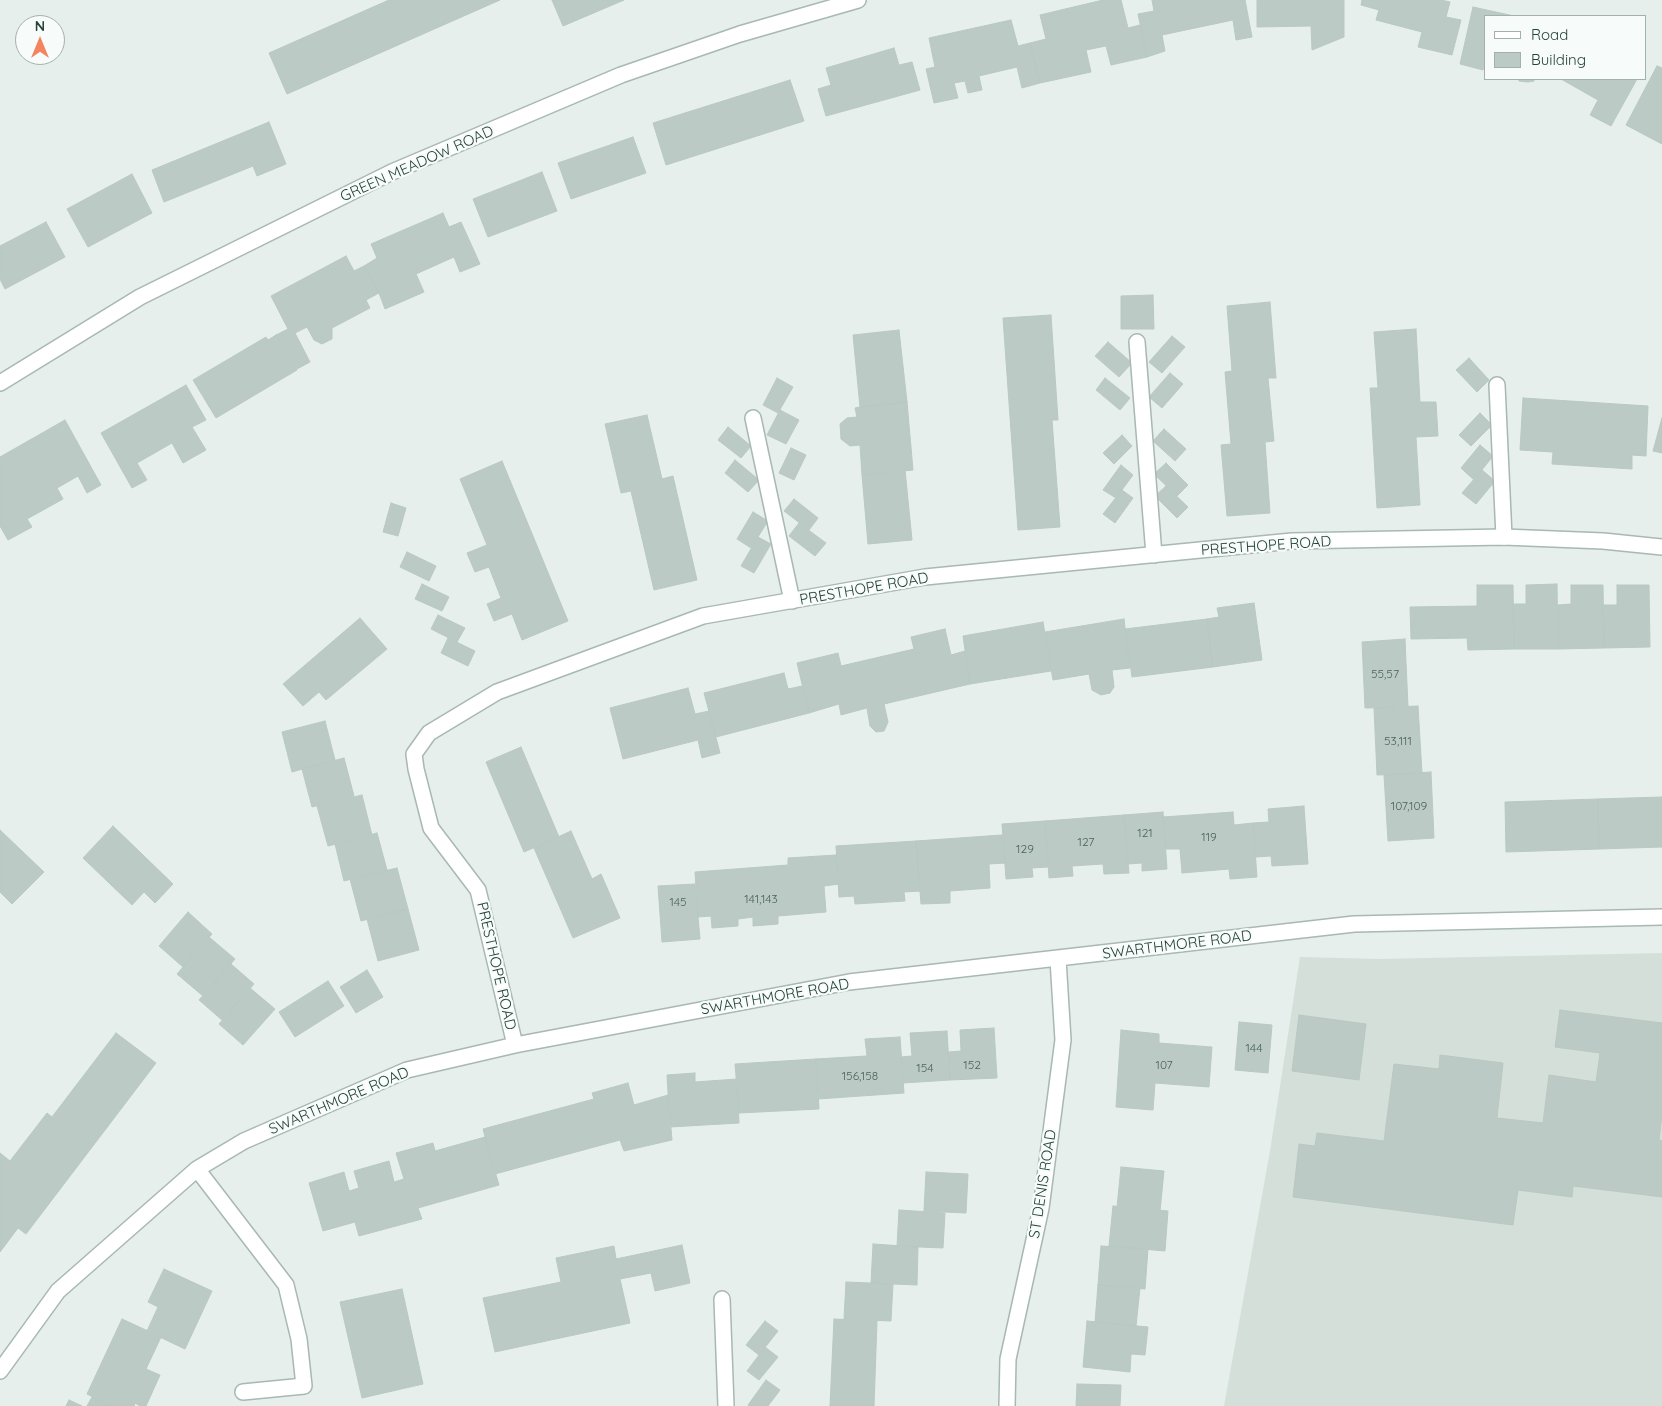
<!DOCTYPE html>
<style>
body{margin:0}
#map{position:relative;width:1662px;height:1406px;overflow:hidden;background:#e6efeb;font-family:Quicksand,sans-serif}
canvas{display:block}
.legend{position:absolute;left:1484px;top:15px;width:162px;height:65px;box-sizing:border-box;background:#f7fbf9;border:1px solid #a3b1ad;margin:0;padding:6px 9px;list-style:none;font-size:15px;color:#24423a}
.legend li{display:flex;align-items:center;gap:10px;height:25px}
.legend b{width:25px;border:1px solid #a3b1ad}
.north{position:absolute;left:15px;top:15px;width:50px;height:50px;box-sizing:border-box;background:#f7fbf9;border:1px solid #a3b1ad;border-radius:50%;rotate:0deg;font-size:14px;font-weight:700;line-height:20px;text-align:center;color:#24423a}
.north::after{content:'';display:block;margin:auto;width:18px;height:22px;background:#f4845f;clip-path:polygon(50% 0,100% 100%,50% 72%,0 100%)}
</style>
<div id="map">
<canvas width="1662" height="1406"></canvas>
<ul class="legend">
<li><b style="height:6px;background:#fff"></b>Road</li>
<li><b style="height:14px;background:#bbcac4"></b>Building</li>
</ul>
<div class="north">N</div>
</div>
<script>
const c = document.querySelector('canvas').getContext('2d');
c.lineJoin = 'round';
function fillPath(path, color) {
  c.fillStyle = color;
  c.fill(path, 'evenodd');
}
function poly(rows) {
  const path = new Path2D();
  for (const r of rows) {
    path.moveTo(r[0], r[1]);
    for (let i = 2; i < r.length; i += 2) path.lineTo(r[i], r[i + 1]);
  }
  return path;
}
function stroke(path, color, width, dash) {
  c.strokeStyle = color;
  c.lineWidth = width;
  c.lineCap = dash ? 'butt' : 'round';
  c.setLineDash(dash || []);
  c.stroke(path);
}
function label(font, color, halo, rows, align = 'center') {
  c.font = font + ' Quicksand,sans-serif';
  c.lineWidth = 4.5;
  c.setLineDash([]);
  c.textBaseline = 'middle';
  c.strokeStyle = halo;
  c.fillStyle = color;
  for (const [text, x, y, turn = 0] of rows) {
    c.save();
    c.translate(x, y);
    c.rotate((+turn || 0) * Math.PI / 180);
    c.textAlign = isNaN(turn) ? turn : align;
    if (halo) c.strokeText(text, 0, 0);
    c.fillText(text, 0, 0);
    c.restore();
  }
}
const built = poly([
 [1662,953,1662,1406,1224,1406,1270,1151,1300,957,1379,959]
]);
const building = poly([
 [389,0,500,0,287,94,269,53,389,0],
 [552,0,624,0,563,26,552,0],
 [1103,0,1121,0,1128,28,1140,25,1147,57,1111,65,1106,46,1086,50,1091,72,1040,83,1030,43,1046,39,1040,15,1103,0],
 [1152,0,1245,0,1252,37,1236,40,1233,20,1162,35,1165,51,1147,57,1138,14,1154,11,1152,0],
 [1257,0,1344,0,1344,37,1312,50,1311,26,1257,27,1257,0],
 [1362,0,1441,0,1450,2,1446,17,1461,20,1452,55,1418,47,1422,32,1376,20,1379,10,1361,5,1362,0],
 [1473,7,1514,16,1486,16,1486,58,1483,70,1460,64,1473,7],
 [1011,20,1018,46,1030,43,1040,83,1022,88,1017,67,979,76,982,90,968,93,965,81,954,83,958,98,934,103,926,69,935,67,929,38,1011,20],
 [894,48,899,65,912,62,920,90,826,116,818,89,831,85,826,68,894,48],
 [1657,66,1662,68,1662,144,1626,125,1657,66],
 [1518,79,1534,79,1534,81,1528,82,1519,81,1518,79],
 [1561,79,1637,79,1611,126,1590,115,1598,100,1561,79],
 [790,80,804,121,666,165,653,123,790,80],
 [269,122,286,164,257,176,253,166,164,202,152,170,269,122],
 [633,137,646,173,571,199,558,163,633,137],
 [542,172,557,211,488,237,473,199,542,172],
 [132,174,152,213,88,247,67,209,132,174],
 [443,213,449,227,461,222,480,264,460,272,454,257,416,274,424,292,385,309,379,293,364,266,377,258,371,244,443,213],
 [46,222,65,257,5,289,0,279,0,246,46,222],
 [346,256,354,271,364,266,379,293,366,300,370,308,332,328,332,339,322,344,314,340,307,327,295,333,310,362,297,369,276,335,288,329,271,296,346,256],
 [1153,295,1154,329,1121,329,1121,296,1153,295],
 [1270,302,1276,378,1268,378,1274,441,1265,442,1270,513,1227,516,1221,445,1231,444,1225,372,1232,371,1227,306,1270,302],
 [1051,315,1058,420,1052,420,1060,527,1018,530,1003,318,1051,315],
 [1416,329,1420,402,1436,402,1438,436,1416,437,1420,505,1377,508,1370,388,1378,388,1374,332,1416,329],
 [899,330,907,402,860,407,853,335,899,330],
 [276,335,297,370,216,418,193,380,266,337,268,340,276,335],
 [1172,336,1185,347,1162,373,1149,362,1172,336],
 [1108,342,1132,363,1119,377,1095,356,1108,342],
 [1469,358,1489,380,1477,392,1456,370,1469,358],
 [1170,373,1183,384,1162,408,1149,397,1170,373],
 [777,378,793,387,778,413,763,405,777,378],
 [1105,378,1130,398,1120,410,1096,390,1105,378],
 [186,385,206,420,192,427,206,450,183,463,172,443,137,463,147,480,132,488,101,433,186,385],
 [1523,398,1648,406,1646,456,1632,455,1632,469,1552,464,1553,452,1520,450,1523,398],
 [907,402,913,470,862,475,860,445,850,446,841,439,840,424,847,418,857,417,855,408,860,407,907,402],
 [780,410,799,420,786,444,767,435,780,410],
 [1480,413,1492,425,1471,446,1459,435,1480,413],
 [647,415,662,479,673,476,697,580,654,590,631,491,621,493,605,424,647,415],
 [1662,418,1662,453,1653,451,1662,418],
 [65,420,101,485,87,493,78,476,57,488,63,499,27,519,32,527,8,540,0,526,0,457,65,420],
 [728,427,751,446,741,458,718,440,728,427],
 [1164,429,1186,449,1175,461,1153,441,1164,429],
 [1122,435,1132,446,1114,464,1103,453,1122,435],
 [1480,445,1493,456,1474,480,1461,468,1480,445],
 [791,448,806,455,794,480,779,473,791,448],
 [735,460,759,480,748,492,725,473,735,460],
 [502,461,568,621,522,640,512,614,494,621,487,604,501,598,489,567,475,572,467,553,487,545,460,479,502,461],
 [1166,463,1188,485,1177,496,1154,474,1166,463],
 [1121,465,1133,475,1116,498,1103,490,1121,465],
 [905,470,912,540,868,544,862,475,905,470],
 [1482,470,1495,481,1476,504,1462,493,1482,470],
 [1166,486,1188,507,1177,518,1155,496,1166,486],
 [1122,490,1133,498,1115,523,1103,514,1122,490],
 [794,499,818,518,809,530,784,511,794,499],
 [391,503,406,508,398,536,383,532,391,503],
 [753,512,768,521,751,548,737,539,753,512],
 [799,523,826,543,815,556,789,536,799,523],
 [758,537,771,544,754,573,741,566,758,537],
 [407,552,436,566,429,581,400,567,407,552],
 [422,584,449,597,442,611,415,599,422,584],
 [1557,584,1558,649,1514,649,1513,604,1526,604,1526,585,1557,584],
 [1477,585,1513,585,1514,649,1468,650,1467,638,1411,639,1410,607,1477,606,1477,585],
 [1571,585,1603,585,1604,648,1558,649,1558,605,1571,604,1571,585],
 [1617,585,1649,585,1650,647,1604,648,1603,605,1617,605,1617,585],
 [1254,603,1262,660,1213,667,1207,619,1219,617,1217,608,1254,603],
 [438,615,465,628,457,642,431,629,438,615],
 [360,618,387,649,326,700,319,692,303,706,283,684,360,618],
 [1124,619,1130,668,1112,670,1114,687,1110,693,1101,695,1092,690,1089,674,1053,680,1045,632,1124,619],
 [1207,619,1213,667,1132,677,1125,629,1207,619],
 [1043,622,1051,671,970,684,963,636,1043,622],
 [945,629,951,655,965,651,970,684,884,704,888,722,884,731,876,732,870,726,867,708,841,715,839,704,809,713,797,663,838,653,841,666,914,649,911,637,945,629],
 [448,638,475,651,468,666,441,653,448,638],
 [1405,639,1408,707,1365,708,1362,642,1405,639],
 [784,673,788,689,802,686,809,713,716,737,704,693,784,673],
 [688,688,695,714,709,711,720,753,702,758,698,740,623,759,610,708,688,688],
 [1418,706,1422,773,1377,775,1374,708,1418,706],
 [325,721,335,760,292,772,282,732,325,721],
 [521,747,559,837,524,852,486,762,521,747],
 [344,758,354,796,312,807,302,769,344,758],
 [1431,772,1434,838,1388,841,1384,775,1431,772],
 [362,795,372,835,328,846,317,806,362,795],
 [1662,797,1662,847,1599,849,1598,799,1662,797],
 [1598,799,1599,849,1506,852,1505,802,1598,799],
 [1304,806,1308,864,1272,866,1271,856,1256,857,1253,823,1269,822,1268,809,1304,806],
 [1163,812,1167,869,1142,871,1142,863,1128,864,1124,815,1163,812],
 [1233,812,1234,825,1253,823,1257,877,1230,879,1229,869,1182,873,1180,849,1166,849,1163,817,1233,812],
 [1124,815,1129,873,1104,874,1103,864,1072,866,1073,876,1049,878,1045,821,1124,815],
 [1045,821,1048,867,1032,868,1033,877,1006,879,1002,824,1045,821],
 [113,826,173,884,155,903,144,892,132,905,83,858,113,826],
 [0,830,44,872,12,904,0,892,0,830],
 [571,831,592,879,601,874,620,918,573,938,534,848,571,831],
 [377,833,387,870,344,881,335,844,377,833],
 [1002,835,1005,863,989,864,990,888,950,891,950,903,921,904,916,841,1002,835],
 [916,841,920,891,904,892,905,901,855,904,854,896,839,897,836,846,916,841],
 [836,855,839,884,824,886,826,912,778,916,778,924,753,926,753,917,738,919,738,926,712,928,711,916,698,917,695,872,788,865,788,858,836,855],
 [397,868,408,909,361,921,350,879,397,868],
 [695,884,700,939,662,942,658,886,695,884],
 [408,909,419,950,378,961,367,919,408,909],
 [188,912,212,934,183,967,159,946,188,912],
 [209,937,235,959,203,996,177,974,209,937],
 [231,964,254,984,222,1020,199,1000,231,964],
 [367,970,383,997,356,1013,340,987,367,970],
 [328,981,344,1006,295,1037,279,1012,328,981],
 [250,988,275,1009,243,1045,219,1024,250,988],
 [1560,1010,1662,1023,1662,1114,1659,1140,1662,1141,1662,1197,1573,1186,1572,1197,1518,1190,1513,1225,1293,1197,1299,1144,1315,1146,1317,1133,1384,1141,1394,1064,1439,1069,1440,1055,1503,1063,1497,1118,1543,1123,1549,1075,1596,1082,1600,1053,1555,1047,1560,1010],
 [1299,1015,1366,1024,1359,1080,1292,1071,1299,1015],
 [1239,1022,1272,1025,1268,1073,1235,1070,1239,1022],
 [994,1028,997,1078,950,1080,948,1052,961,1051,960,1030,994,1028],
 [1121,1030,1159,1034,1159,1043,1212,1047,1209,1087,1155,1083,1153,1110,1116,1107,1121,1030],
 [947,1031,950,1080,903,1083,901,1057,912,1056,910,1033,947,1031],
 [116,1033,156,1063,26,1234,18,1228,0,1252,0,1153,10,1161,47,1113,52,1117,116,1033],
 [900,1037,904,1093,818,1099,816,1059,867,1056,865,1039,900,1037],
 [816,1059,819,1109,739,1113,735,1064,816,1059],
 [695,1073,695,1082,737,1079,739,1123,670,1127,667,1075,695,1073],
 [628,1083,634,1105,668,1095,672,1140,624,1151,620,1140,495,1174,483,1129,594,1099,592,1093,628,1083],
 [485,1137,499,1185,418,1208,422,1219,359,1236,355,1222,323,1231,309,1183,344,1172,349,1191,359,1188,354,1171,389,1161,394,1182,404,1179,396,1153,433,1143,435,1151,485,1137],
 [1121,1167,1164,1171,1160,1211,1117,1207,1121,1167],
 [926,1172,968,1174,966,1213,924,1211,926,1172],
 [1113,1206,1168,1211,1165,1251,1109,1246,1113,1206],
 [899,1210,945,1213,943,1248,897,1246,899,1210],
 [873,1244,918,1247,917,1285,871,1283,873,1244],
 [682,1245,690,1283,655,1291,651,1273,620,1279,630,1323,495,1352,483,1298,561,1282,556,1258,614,1246,616,1259,682,1245],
 [1101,1246,1148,1249,1145,1289,1098,1285,1101,1246],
 [164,1269,212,1291,185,1349,147,1331,158,1307,148,1302,164,1269],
 [846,1282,893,1284,891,1321,844,1319,846,1282],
 [1098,1285,1140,1288,1136,1326,1095,1322,1098,1285],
 [402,1289,423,1384,362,1398,340,1302,402,1289],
 [122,1319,161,1337,146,1369,160,1375,146,1406,140,1406,135,1403,134,1406,112,1406,87,1394,122,1319],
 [834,1319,877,1321,874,1406,830,1406,834,1319],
 [765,1321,778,1331,759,1355,746,1345,765,1321],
 [1087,1321,1148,1327,1145,1355,1131,1354,1130,1372,1083,1367,1087,1321],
 [765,1347,778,1357,759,1380,747,1371,765,1347],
 [766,1380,780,1390,768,1406,749,1406,748,1405,766,1380],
 [1077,1384,1121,1385,1120,1406,1076,1406,1077,1384],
 [92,1397,112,1406,87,1406,92,1397],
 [69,1400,82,1406,66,1406,69,1400]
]);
const service = poly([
 [1137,342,1154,555],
 [1497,385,1504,537],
 [753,418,792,601],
 [722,1299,726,1406]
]);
const minor = poly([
 [0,383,140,297,392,172,621,75,740,34,858,0],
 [515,1045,478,890,431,828,416,769,414,754,429,733,497,692,703,616,925,577,1292,541,1504,537,1603,541,1662,547],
 [197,1169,286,1285,299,1339,304,1386,243,1392],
 [0,1371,58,1291,197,1169,244,1141,407,1070,515,1045,849,982,1354,924,1662,917],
 [1007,1406,1008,1359,1041,1208,1063,1040,1058,959]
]);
const numberNames = [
 ["55,57",1385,674],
 ["53,111",1398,741],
 ["107,109",1409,806],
 ["121",1145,833],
 ["119",1209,837],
 ["127",1086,842],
 ["129",1025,849],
 ["141,143",761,899],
 ["145",678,902],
 ["144",1254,1048],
 ["152",972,1065],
 ["107",1164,1065],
 ["154",925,1068],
 ["156,158",860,1076]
];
const streetNames = [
 ["GREEN MEADOW ROAD",417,164,-24],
 ["PRESTHOPE ROAD",1266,546,-4],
 ["PRESTHOPE ROAD",864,589,-10],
 ["SWARTHMORE ROAD",1177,945,-7],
 ["PRESTHOPE ROAD",496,966,77],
 ["SWARTHMORE ROAD",775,997,-10],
 ["SWARTHMORE ROAD",339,1101,-23],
 ["ST DENIS ROAD",1043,1184,-81]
];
fillPath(built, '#d4dfda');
fillPath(building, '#bbcac4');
stroke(building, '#b8c9c2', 1);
stroke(service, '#a8b8b2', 18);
stroke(minor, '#a8b8b2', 18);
stroke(service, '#fff', 15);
stroke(minor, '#fff', 15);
label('12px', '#4a645c', null, numberNames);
label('15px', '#24423a', '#f7fbf9', streetNames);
</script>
